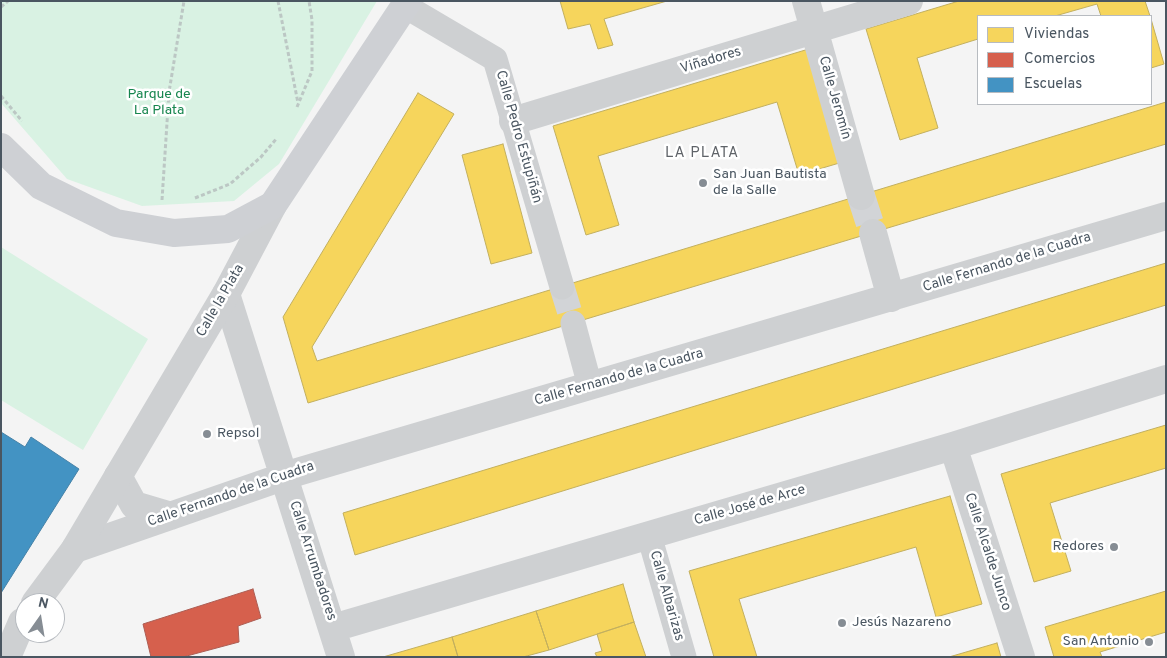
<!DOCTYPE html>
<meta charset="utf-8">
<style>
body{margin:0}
#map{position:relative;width:1167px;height:658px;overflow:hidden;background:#f4f4f4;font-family:Overpass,sans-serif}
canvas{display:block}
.frame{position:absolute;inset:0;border:2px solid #4a5661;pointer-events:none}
.legend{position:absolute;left:977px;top:15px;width:175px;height:90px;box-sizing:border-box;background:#fff;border:1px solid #b7bbc0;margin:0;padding:6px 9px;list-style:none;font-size:15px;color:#4a5661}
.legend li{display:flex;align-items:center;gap:10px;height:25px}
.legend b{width:25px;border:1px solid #b7bbc0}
.north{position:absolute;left:15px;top:593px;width:50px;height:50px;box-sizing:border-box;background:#fff;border:1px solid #b7bbc0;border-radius:50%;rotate:13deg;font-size:14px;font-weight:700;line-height:20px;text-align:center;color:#4a5661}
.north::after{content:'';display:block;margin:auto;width:18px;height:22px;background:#868d94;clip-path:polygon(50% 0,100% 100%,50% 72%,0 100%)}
</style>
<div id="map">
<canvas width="1167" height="658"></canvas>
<div class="frame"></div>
<ul class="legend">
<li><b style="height:14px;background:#f6d55c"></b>Viviendas</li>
<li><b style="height:14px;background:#d6604d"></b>Comercios</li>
<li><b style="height:14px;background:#4393c3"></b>Escuelas</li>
</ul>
<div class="north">N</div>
</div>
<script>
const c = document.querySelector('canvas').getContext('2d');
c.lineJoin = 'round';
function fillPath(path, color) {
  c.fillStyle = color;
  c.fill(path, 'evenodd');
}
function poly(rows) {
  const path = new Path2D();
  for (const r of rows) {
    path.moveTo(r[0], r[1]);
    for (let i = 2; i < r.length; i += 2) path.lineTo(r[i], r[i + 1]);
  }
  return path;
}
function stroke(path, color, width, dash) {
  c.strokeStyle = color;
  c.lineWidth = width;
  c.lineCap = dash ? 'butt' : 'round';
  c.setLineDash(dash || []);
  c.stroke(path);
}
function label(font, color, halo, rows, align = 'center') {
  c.font = font + ' Overpass,sans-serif';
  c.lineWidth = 5;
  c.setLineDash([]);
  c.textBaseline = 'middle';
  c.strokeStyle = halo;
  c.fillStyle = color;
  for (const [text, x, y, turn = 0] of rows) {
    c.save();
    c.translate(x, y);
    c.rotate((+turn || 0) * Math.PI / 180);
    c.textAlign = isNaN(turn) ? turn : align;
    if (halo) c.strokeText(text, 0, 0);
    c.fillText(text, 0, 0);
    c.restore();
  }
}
const green = poly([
 [1,1,377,1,279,164,234,201,142,206,67,179,1,103],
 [1,247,148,339,83,450,1,400]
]);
const homes = poly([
 [560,1,667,1,604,19,613,45,598,49,590,24,568,29,560,1],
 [959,1,1145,1,1150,16,1101,16,1097,4,1055,16,978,16,978,39,917,58,938,128,900,140,866,29,959,1],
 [1151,19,1164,64,1151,68,1151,19],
 [812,48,846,161,799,175,777,102,598,156,619,225,586,235,553,126,812,48],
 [418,93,454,114,312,347,317,361,1166,102,1166,144,308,403,283,317,418,93],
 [503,144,532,253,491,264,462,155,503,144],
 [1166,263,1166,305,355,555,343,513,1166,263],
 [1166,425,1166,468,1050,503,1071,571,1034,582,1001,474,1166,425],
 [950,496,982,604,936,617,916,547,739,599,757,657,714,657,689,571,950,496],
 [623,584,634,622,549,650,536,611,623,584],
 [1166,591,1166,632,1100,652,1102,657,1054,657,1045,627,1166,591],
 [536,611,549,650,523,657,458,657,452,637,536,611],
 [634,622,646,657,597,657,595,653,602,651,597,634,634,622],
 [452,637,458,657,383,657,452,637],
 [997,643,1001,657,949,657,997,643]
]);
const shops = poly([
 [253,589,261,618,238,626,239,642,183,657,151,657,143,624,253,589]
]);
const schools = poly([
 [1,432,25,447,31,437,79,469,1,593,1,432]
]);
const pedestrianTunnel = poly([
 [562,287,573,323]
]);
const minorTunnel = poly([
 [861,196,873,233]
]);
const path = poly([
 [278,1,298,103],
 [1,7,8,1],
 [1,96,22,121],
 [297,107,312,71,312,20,309,1],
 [195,198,230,184,261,157,277,138],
 [162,200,169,92,184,1]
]);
const pedestrian = poly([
 [405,6,495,59,562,287],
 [573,323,590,386],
 [649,535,684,657]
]);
const minor = poly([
 [806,1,861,196],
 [513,121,909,1],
 [873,233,891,298],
 [226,294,341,657],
 [953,446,1021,657],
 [118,476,134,505,171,516],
 [75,549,294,473,1166,216],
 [333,628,953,446,1166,379]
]);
const tertiary = poly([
 [35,603,75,549,226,294,273,205],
 [7,657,22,622]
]);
const secondary = poly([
 [1,147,41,186,116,223,174,233,228,229,273,205,408,1]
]);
const markers = [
 [703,183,5,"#868d94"],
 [207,434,5,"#868d94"],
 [1114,547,5,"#868d94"],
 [842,623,5,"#868d94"],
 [1149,642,5,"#868d94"]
];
const streetNames = [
 ["Viñadores",711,61,-17],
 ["Calle Jeromín",834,98,74],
 ["Calle Pedro Estupiñán",518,137,74],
 ["Calle Fernando de la Cuadra",1007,263,-17],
 ["Calle la Plata",221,301,-60],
 ["Calle Fernando de la Cuadra",619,378,-16],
 ["Calle Fernando de la Cuadra",231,495,-19],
 ["Calle José de Arce",750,506,-16],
 ["Calle Alcalde Junco",987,552,72],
 ["Calle Arrumbadores",312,561,72],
 ["Calle Albarizas",666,596,74]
];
const parkNames = [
 ["Parque de",159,95],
 ["La Plata",159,111]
];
const poiNames = [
 ["San Juan Bautista",713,175],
 ["de la Salle",713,191],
 ["Repsol",217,434],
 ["Redores",1104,547,"right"],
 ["Jesús Nazareno",852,623],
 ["San Antonio",1139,642,"right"]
];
const neighbourhoodNames = [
 ["LA PLATA",702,154]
];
fillPath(green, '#d9f2e3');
fillPath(homes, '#f6d55c');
stroke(homes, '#c2af5e', 1);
fillPath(shops, '#d6604d');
stroke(shops, '#ac5d53', 1);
fillPath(schools, '#4393c3');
stroke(schools, '#4581a6', 1);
stroke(pedestrianTunnel, '#d2d4d7', 25, [25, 12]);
stroke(minorTunnel, '#d2d4d7', 28, [28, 14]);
stroke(path, '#bcc7c4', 3, [4, 2.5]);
stroke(pedestrian, '#ced0d2', 25);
stroke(minor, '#ced0d2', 28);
stroke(tertiary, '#ced0d2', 28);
stroke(secondary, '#ced0d4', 28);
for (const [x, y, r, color] of markers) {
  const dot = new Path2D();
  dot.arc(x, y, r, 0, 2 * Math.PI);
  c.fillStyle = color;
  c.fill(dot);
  stroke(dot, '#fff', 2);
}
label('14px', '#4a5661', '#fff', streetNames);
label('14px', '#17864f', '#fff', parkNames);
label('14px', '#4a5661', '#fff', poiNames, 'left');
c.letterSpacing = '1px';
label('15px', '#5f6368', '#fff', neighbourhoodNames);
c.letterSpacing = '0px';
</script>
